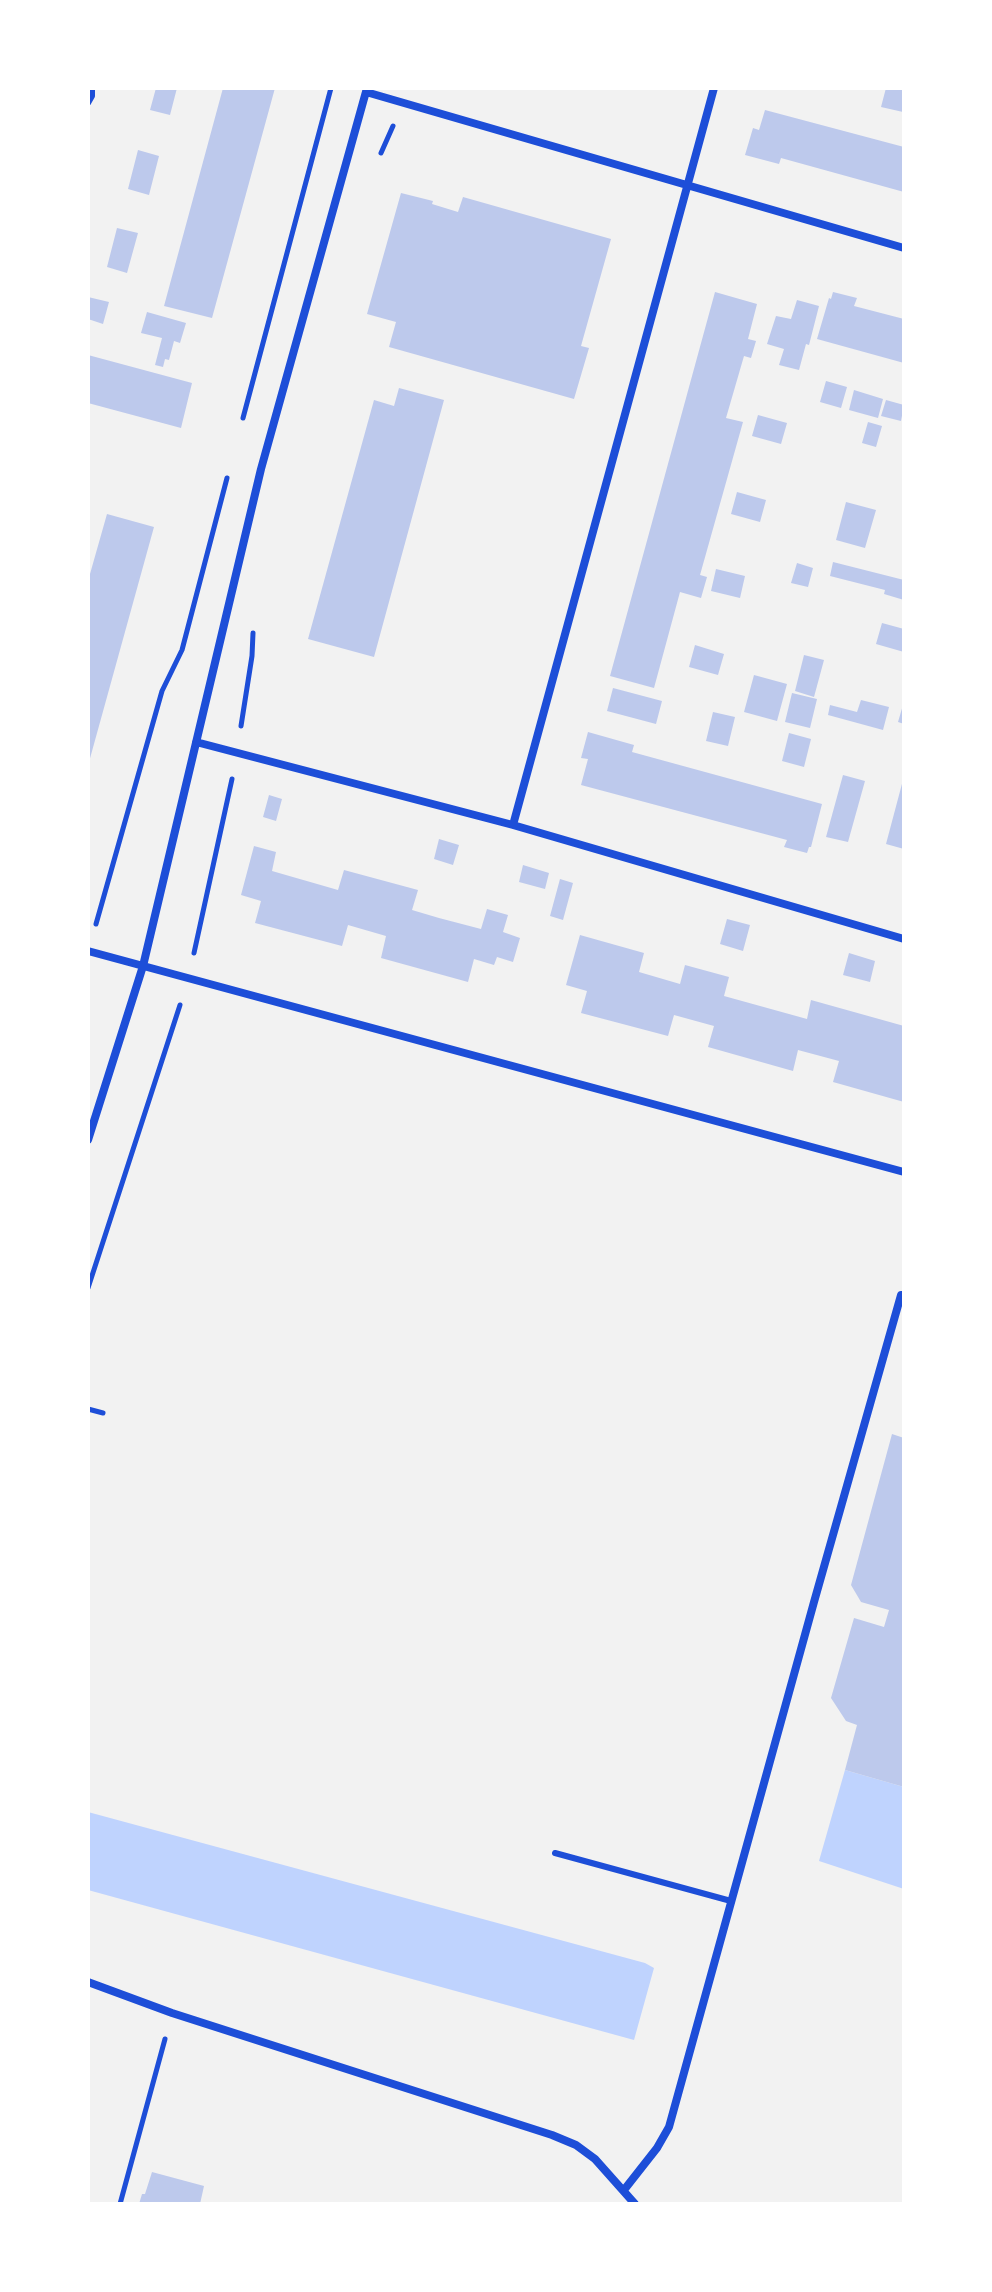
<!DOCTYPE html>
<style>
body{margin:0}
#map{position:relative;width:992px;height:2292px;overflow:hidden;background:#f2f2f2;font-family:Manrope,sans-serif}
canvas{display:block}
.frame{position:absolute;inset:0;border:90px solid #fff;pointer-events:none}
</style>
<div id="map">
<canvas width="992" height="2292"></canvas>
<div class="frame"></div>
</div>
<script>
const c = document.querySelector('canvas').getContext('2d');
c.lineJoin = 'round';
function fillPath(path, color) {
  c.fillStyle = color;
  c.fill(path, 'evenodd');
}
function poly(rows) {
  const path = new Path2D();
  for (const r of rows) {
    path.moveTo(r[0], r[1]);
    for (let i = 2; i < r.length; i += 2) path.lineTo(r[i], r[i + 1]);
  }
  return path;
}
function stroke(path, color, width, dash) {
  c.strokeStyle = color;
  c.lineWidth = width;
  c.lineCap = dash ? 'butt' : 'round';
  c.setLineDash(dash || []);
  c.stroke(path);
}
const water = poly([
 [845,1770,904,1787,904,1889,819,1861],
 [88,1812,645,1963,654,1968,634,2040,88,1890]
]);
const building = poly([
 [156,88,177,88,170,115,150,110],
 [223,88,275,88,212,318,164,306],
 [886,88,904,88,903,112,881,107],
 [765,110,904,147,904,192,781,158,779,164,745,155,753,128,759,130],
 [138,150,159,156,149,195,128,189],
 [401,193,433,201,432,204,458,212,463,197,611,239,581,346,589,348,574,399,389,347,396,322,367,314],
 [117,228,138,233,127,273,107,267],
 [715,292,757,304,748,339,756,341,751,358,744,356,726,418,743,422,700,575,707,577,701,598,680,592,654,688,610,676],
 [833,292,857,298,854,306,904,319,904,363,817,339,829,298,831,299],
 [88,297,109,302,103,324,88,319],
 [797,300,819,306,809,345,806,344,799,370,779,365,784,349,767,344,776,316,791,319],
 [147,312,186,323,180,343,174,341,169,360,165,359,163,367,155,365,162,338,141,333],
 [88,355,192,383,181,428,88,403],
 [826,381,847,387,841,408,820,402],
 [399,388,444,400,374,657,308,639,374,400,394,406],
 [854,390,883,399,878,418,849,410],
 [886,400,904,405,901,421,881,416],
 [758,415,787,423,781,444,752,436],
 [868,422,882,426,876,447,862,443],
 [737,492,766,500,760,522,731,514],
 [846,502,876,510,865,548,836,540],
 [107,514,154,527,89,762,88,581],
 [833,562,904,580,904,600,884,594,885,590,830,576],
 [797,563,813,568,808,587,791,583],
 [716,569,745,576,740,598,711,591],
 [882,623,904,629,904,652,876,644],
 [695,645,724,654,718,675,689,667],
 [804,655,824,660,814,697,795,691],
 [754,675,787,684,777,721,744,712],
 [613,688,662,701,656,724,607,711],
 [792,693,817,699,810,728,785,722],
 [861,700,889,707,883,730,828,715,830,705,857,712],
 [903,705,904,705,904,724,898,722],
 [713,712,735,717,728,746,706,741],
 [588,732,634,745,632,752,822,804,811,847,809,847,807,853,784,847,787,840,581,785,588,759,581,758],
 [789,733,811,739,804,767,782,761],
 [843,775,865,781,848,842,826,837],
 [903,780,904,780,904,849,886,844],
 [269,795,282,799,276,821,263,817],
 [439,839,459,845,453,865,434,859],
 [254,846,276,852,272,871,338,890,344,870,418,890,412,910,439,918,481,929,487,909,508,915,503,932,520,938,513,962,497,957,494,965,474,959,468,982,381,958,386,936,348,925,342,946,255,923,261,901,241,895],
 [523,865,549,873,545,889,519,882],
 [560,879,573,883,563,920,550,916],
 [727,919,750,925,743,951,720,944],
 [580,935,644,953,639,972,680,984,685,965,729,977,724,996,807,1019,811,1000,904,1026,904,1102,833,1082,839,1061,798,1050,793,1071,708,1047,714,1026,674,1015,668,1036,581,1013,587,991,566,985],
 [849,953,875,961,870,982,843,975],
 [892,1434,904,1438,904,1787,845,1770,857,1725,846,1721,831,1698,854,1618,884,1627,889,1610,861,1602,851,1585],
 [152,2172,204,2186,200,2204,139,2204,142,2194,145,2194]
]);
const path = poly([
 [381,153,393,126],
 [243,418,331,88],
 [241,726,252,656,253,633],
 [96,924,162,691,182,650,227,478],
 [194,953,232,779],
 [88,1288,180,1005],
 [88,1409,103,1413],
 [120,2204,165,2039]
]);
const service = poly([
 [88,103,92,96,92,88],
 [555,1853,731,1901]
]);
const minor = poly([
 [366,92,904,248],
 [196,742,513,825,904,939],
 [513,825,714,88],
 [88,951,904,1172],
 [88,1140,143,966,261,469,367,88],
 [88,1982,172,2013,552,2135,576,2145,595,2159,635,2204],
 [624,2190,657,2148,669,2127,814,1602,901,1295,904,1295]
]);
fillPath(water, '#bfd3fe');
fillPath(building, '#bdc9ec');
stroke(path, '#1d4ed8', 5);
stroke(service, '#1d4ed8', 6);
stroke(minor, '#1d4ed8', 8);
</script>
